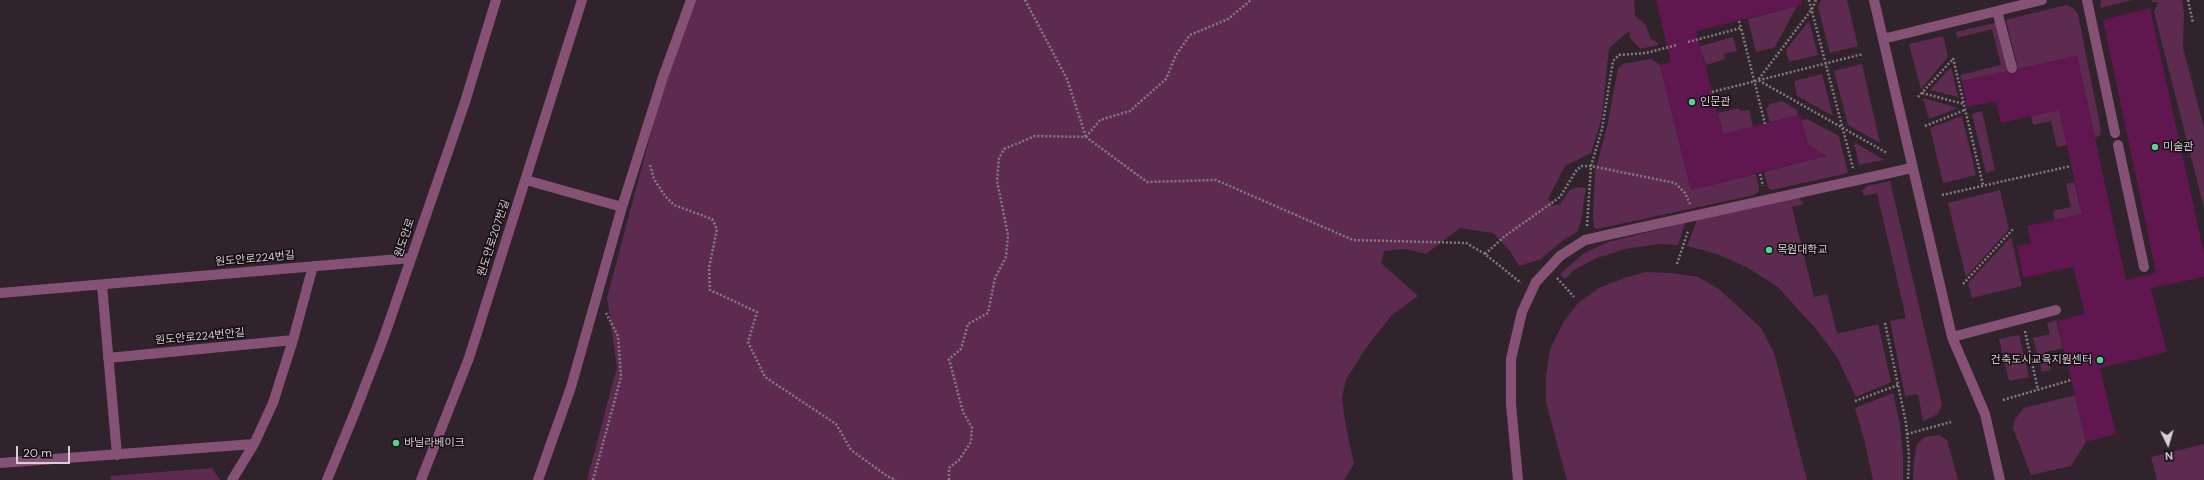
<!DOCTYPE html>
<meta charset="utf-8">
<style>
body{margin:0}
#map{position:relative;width:2204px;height:480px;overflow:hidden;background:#30232c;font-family:"DM Sans",sans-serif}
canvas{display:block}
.north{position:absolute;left:2148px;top:424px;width:40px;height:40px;-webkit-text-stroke:3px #140e12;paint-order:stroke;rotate:175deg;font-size:11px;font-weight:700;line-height:16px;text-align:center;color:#d8cfd5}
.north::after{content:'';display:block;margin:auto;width:14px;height:18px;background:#d8cfd5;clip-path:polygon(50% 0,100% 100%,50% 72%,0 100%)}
.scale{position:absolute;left:16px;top:446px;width:54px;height:18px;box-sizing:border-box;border:2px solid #d8cfd5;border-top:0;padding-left:5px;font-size:12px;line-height:14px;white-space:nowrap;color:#d8cfd5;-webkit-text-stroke:3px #140e12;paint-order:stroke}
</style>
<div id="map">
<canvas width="2204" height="480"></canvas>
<div class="north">N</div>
<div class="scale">20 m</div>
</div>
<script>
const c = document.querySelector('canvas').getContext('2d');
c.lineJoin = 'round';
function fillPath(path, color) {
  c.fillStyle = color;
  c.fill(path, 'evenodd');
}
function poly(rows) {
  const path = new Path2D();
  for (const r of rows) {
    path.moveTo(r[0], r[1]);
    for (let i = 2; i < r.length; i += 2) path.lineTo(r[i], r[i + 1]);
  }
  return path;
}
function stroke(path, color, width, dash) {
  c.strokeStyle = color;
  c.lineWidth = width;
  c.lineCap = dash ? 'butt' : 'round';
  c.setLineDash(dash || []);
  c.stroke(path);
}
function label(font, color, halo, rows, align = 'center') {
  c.font = font + ' "DM Sans","Noto Sans KR",sans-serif';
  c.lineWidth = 3;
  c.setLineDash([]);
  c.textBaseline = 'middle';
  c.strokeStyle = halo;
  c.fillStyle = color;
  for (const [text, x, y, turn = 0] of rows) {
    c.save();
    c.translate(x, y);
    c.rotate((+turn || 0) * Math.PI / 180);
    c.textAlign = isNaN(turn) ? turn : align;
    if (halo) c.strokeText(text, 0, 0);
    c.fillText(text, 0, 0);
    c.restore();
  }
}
const green = poly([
 [693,0,1634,0,1635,16,1645,24,1651,39,1658,43,1658,45,1640,49,1631,39,1629,31,1609,48,1602,117,1591,153,1565,166,1548,199,1553,205,1559,205,1570,190,1578,187,1586,188,1581,221,1577,232,1563,240,1541,259,1519,266,1510,251,1493,233,1460,228,1426,254,1406,249,1384,251,1381,263,1418,296,1392,315,1365,349,1346,380,1342,397,1345,422,1354,464,1344,480,587,480,617,367,607,298,662,91],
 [1821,0,1847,0,1858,46,1830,53,1818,7],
 [2101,0,2132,0,2100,8],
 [2151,0,2182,0,2184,13,2183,48,2204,128,2204,208,2154,12,2158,2,2152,2],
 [2066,5,2073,8,2078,14,2101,130,2100,135,2095,138,2077,56,2018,69,2006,20],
 [1797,6,1775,47,1756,52,1748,19],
 [1809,21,1818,55,1789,62,1786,50],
 [1995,23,2008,71,1962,81,1960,75,2001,65,1992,29,1957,38,1956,32],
 [1943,36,1948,57,1921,89,1909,44],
 [1733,37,1737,51,1724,54,1725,59,1706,65,1703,55,1692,57,1690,49],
 [1651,59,1660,65,1691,190,1756,174,1759,187,1758,192,1754,195,1597,229,1594,227,1593,218,1595,171,1607,127,1618,68,1623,64],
 [1862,64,1880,143,1848,125,1834,71],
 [1951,67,1958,97,1930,90],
 [1822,74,1833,116,1797,96,1794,81],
 [1923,98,1958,108,1929,119],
 [1782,101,1797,110,1798,116,1770,122,1766,109,1770,104],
 [1739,108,1740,111,1749,110,1753,127,1723,134,1718,113],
 [2059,110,2067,145,2057,147,2051,121,2033,125,2031,116],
 [1982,111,1995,170,1986,173,1972,114],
 [1962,116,1976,175,1943,183,1930,128],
 [1807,119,1839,136,1848,173,1772,190,1768,188,1764,172,1826,156,1808,145,1801,120],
 [1854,142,1884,160,1859,165],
 [1890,181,1942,405,1938,414,1923,421,1918,394,1905,396,1890,321,1906,318,1877,193,1864,196,1862,191,1867,186],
 [2074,182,2082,214,2055,220,2053,211,2071,207,2066,184],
 [2000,190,2009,229,1966,277,1948,203],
 [1799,198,1804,204,1792,207,1814,297,1827,294,1837,334,1878,324,1891,382,1856,397,1837,357,1816,329,1778,287,1748,268,1717,254,1687,246,1697,220],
 [1685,223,1678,245,1659,244,1625,249,1597,258,1574,270,1565,279,1560,274,1584,253,1608,242],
 [2011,237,2022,286,1972,298,1968,283],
 [1646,272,1671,273,1698,277,1719,289,1761,328,1774,353,1807,480,1567,480,1546,403,1546,376,1550,349,1564,321,1578,303,1599,288,1624,278],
 [2056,320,2063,348,2046,352,2051,370,2042,372,2033,338,2050,334,2047,323],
 [2019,335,2029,377,2009,381,1999,339],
 [1893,393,1900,424,1903,457,1903,480,1873,480,1864,439,1855,408],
 [2075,395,2086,442,2071,466,2031,475,2013,428,2015,419,2024,408],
 [1939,435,1947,440,1958,480,1913,480,1914,460,1917,444,1925,437],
 [2204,444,2204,480,2157,480,2151,457],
 [212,468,220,480,111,480,110,476]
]);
const building = poly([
 [1656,0,1801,0,1802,5,1696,31,1723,134,1800,115,1808,145,1826,156,1691,190,1660,65,1671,62],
 [2150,8,2204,253,2204,277,2151,288,2167,352,2100,368,2116,434,2086,442,2057,321,2085,314,2073,267,2023,278,2017,246,2031,243,2027,226,2082,214,2059,110,2001,123,1996,101,1967,107,1962,81,2007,71,2013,74,2018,69,2077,56,2126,280,2156,273,2103,20]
]);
const path = poly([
 [1025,0,1067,79,1086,137],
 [1809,0,1853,168],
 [1816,0,1812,9,1758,80,1887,153],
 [2188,0,2193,23],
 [1739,21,1741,28],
 [1688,42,1741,28,1765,124],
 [1953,58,1983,185],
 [1712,92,1863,54],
 [1922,93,1964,104],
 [1918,97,1953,59],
 [1925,126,1965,110],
 [1086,137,1100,120,1130,111,1166,79,1176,55,1190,35,1228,19,1251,0],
 [650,165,654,179,665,196,674,205,712,219,717,229,709,268,710,290,757,312,748,342,765,377,836,424,851,450,887,476,896,480],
 [1760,174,1763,186],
 [1942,195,2071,166],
 [1587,226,1591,166,1602,129,1613,61,1619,55,1646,53,1677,45],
 [1485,254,1505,236,1560,197,1576,171,1581,166,1591,166,1675,183,1685,193,1690,204],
 [1677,264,1688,231],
 [1557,278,1574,297],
 [1963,284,2014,228],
 [1885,323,1906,423,1909,456,1908,480],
 [2025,331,2038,390],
 [2003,400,2071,380],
 [1855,401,1898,385],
 [1907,434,1951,422],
 [593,480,621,377,618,336,606,313],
 [949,480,949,468,959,460,971,442,972,428,963,412,949,359,961,349,968,324,988,313,995,278,1006,257,1008,235,997,181,999,158,1004,149,1035,136,1086,137,1147,182,1216,180,1353,240,1466,243,1485,254,1521,283]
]);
const minor = poly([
 [1874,0,1952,337,1985,414,2000,480],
 [2087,0,2115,133],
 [1997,11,2012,68],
 [1883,39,2042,0],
 [2118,145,2144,267],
 [526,180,622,207],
 [102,285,117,455],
 [0,293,411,258],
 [1952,337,2056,310],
 [108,358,293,340],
 [0,463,254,444],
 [232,480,254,444,273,403,293,340,313,266],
 [327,480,355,412,384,337,465,102,496,0],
 [421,480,469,358,582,0],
 [538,480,571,387,622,207,663,77,691,0],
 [1518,480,1511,404,1511,359,1522,312,1536,282,1560,256,1585,240,1607,235,1912,168]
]);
const markers = [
 [1692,102,4,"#55d395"],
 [2155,147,4,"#55d395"],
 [1769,250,4,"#55d395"],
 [2100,360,4,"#55d395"],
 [396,443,4,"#55d395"]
];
const poiNames = [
 ["인문관",1700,102],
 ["미술관",2163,147],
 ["목원대학교",1777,250],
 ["건축도시교육지원센터",2092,360,"right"],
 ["바닐라베이크",404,443]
];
const streetNames = [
 ["원도안로",405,238,-71],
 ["원도안로207번길",494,238,-72],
 ["원도안로224번길",255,259,-5],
 ["원도안로224번안길",200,337,-5]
];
fillPath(green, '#5d2b4f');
fillPath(building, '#60164f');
stroke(path, '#867b82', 2.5, [2, 2]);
stroke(minor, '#855275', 10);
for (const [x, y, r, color] of markers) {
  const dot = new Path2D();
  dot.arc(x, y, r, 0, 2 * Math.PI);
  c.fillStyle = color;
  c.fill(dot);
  stroke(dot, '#140e12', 1.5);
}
label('11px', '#d8cfd5', '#140e12', poiNames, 'left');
label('11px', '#d8cfd5', '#140e12', streetNames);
</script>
